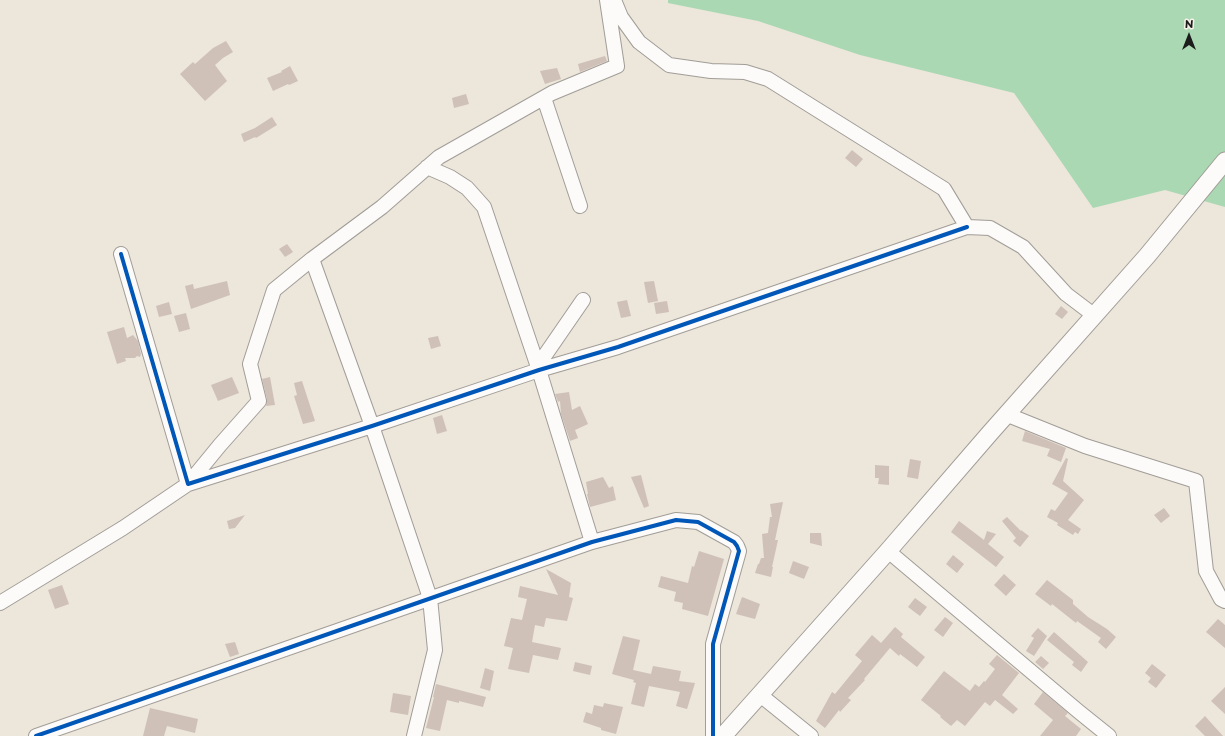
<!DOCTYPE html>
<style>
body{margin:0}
#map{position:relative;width:1225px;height:736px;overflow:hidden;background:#ece6db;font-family:"Playpen Sans",sans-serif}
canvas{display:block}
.north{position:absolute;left:1169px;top:16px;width:40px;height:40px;-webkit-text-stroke:3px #f7f3e8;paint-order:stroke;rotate:0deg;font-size:11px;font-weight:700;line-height:16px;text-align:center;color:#1c1c1c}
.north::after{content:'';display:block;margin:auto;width:14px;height:18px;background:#1c1c1c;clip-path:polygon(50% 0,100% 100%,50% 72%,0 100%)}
</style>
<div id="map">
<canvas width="1225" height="736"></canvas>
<div class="north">N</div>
</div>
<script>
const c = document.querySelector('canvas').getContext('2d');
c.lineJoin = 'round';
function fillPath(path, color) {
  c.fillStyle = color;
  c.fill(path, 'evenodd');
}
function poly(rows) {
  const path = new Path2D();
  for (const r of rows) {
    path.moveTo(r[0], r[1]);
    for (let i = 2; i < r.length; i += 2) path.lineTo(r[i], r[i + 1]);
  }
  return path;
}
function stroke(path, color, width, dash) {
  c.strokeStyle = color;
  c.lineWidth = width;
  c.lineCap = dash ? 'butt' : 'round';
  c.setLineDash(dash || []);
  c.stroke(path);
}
const green = poly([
 [668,0,1225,0,1225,207,1165,190,1093,208,1014,93,860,55,758,21,668,3]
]);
const building = poly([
 [226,41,233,52,223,58,215,65,227,81,205,101,180,74,193,62,195,64,213,48],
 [605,56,607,61,580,72,578,64],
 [290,66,298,81,289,85,288,84,273,91,267,78,282,72,281,71],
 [557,68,561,79,545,84,540,71],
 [466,94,469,104,454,108,452,98],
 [272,117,277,125,256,138,255,137,244,142,241,134,255,128],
 [852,150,863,159,856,167,845,158],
 [287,244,293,252,285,257,279,249],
 [227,281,230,295,191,309,185,286,193,284,194,289],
 [654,281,658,301,648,303,644,282],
 [627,300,631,316,621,318,617,302],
 [667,301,669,312,656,314,654,303],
 [169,302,172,314,159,317,156,306],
 [1061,306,1068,312,1062,319,1055,314],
 [186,313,190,329,179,332,174,316],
 [124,327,127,338,133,335,138,341,141,354,140,357,137,356,135,358,125,358,126,361,117,364,107,332],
 [438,336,441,346,431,349,428,338],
 [232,377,239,393,218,401,211,385],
 [270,377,275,405,266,406,267,399,262,379],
 [302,381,315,421,303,424,294,396,297,395,294,383],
 [569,392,572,410,580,406,588,424,575,430,578,438,570,441,561,414,560,401,558,402,555,394],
 [442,415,447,431,437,434,433,418],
 [1025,431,1066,448,1061,462,1047,456,1050,449,1022,441],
 [1066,458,1068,459,1063,481,1084,500,1068,520,1081,529,1078,534,1075,532,1073,535,1057,525,1058,523,1047,517,1051,509,1055,511,1068,493,1052,484],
 [910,459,921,461,918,479,907,477],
 [875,465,889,466,889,485,878,484,879,478,875,478],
 [641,475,649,506,644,508,631,477],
 [603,477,609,488,613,486,616,500,590,507,587,494,588,494,586,482],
 [783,502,775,540,778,540,772,567,773,567,771,577,755,573,758,564,759,564,761,558,764,558,762,534,768,533,770,517,772,517,770,504],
 [1164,508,1170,516,1161,523,1154,515],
 [245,515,235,528,229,529,227,521],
 [1007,517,1021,531,1021,530,1029,536,1020,547,1013,541,1016,538,1002,521],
 [959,521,984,540,987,531,996,534,988,544,1004,557,996,567,951,532],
 [810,533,821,533,822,546,810,543],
 [699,551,724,559,708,616,682,609,683,603,674,601,676,592,658,587,661,576,688,583,692,566,694,567],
 [953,555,964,564,957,573,946,564],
 [793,561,809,567,804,579,789,573],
 [546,569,571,583,569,597,573,598,567,621,546,618,544,627,535,625,532,642,561,648,558,660,533,655,529,673,508,669,513,648,504,646,511,618,522,620,527,599,518,597,520,586,558,595],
 [1004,574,1016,585,1006,596,994,585],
 [1047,580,1073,600,1073,604,1088,617,1107,629,1116,637,1106,649,1098,642,1101,638,1077,621,1076,623,1052,604,1051,606,1035,594],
 [62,585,69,604,55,609,48,590],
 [742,597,760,604,755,619,736,614],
 [915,598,927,607,920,616,908,607],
 [945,617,953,623,943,637,934,630],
 [1218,619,1225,625,1225,648,1206,632],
 [895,627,903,634,901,637,925,657,917,667,900,654,899,656,890,648,864,679,865,680,848,698,851,700,840,712,839,710,825,728,816,721,832,692,835,694,862,661,855,655,872,635,881,643],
 [1038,628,1047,636,1034,656,1026,651,1034,638,1031,636],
 [1054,632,1088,662,1081,672,1072,665,1074,662,1047,640],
 [623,636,640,640,633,670,651,674,653,666,681,671,679,681,695,683,687,709,676,706,680,692,649,686,644,707,631,704,636,683,633,682,634,680,612,674],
 [235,642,239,654,230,657,225,644],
 [997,655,1019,673,1002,695,1018,709,1013,714,995,700,990,706,985,702,965,726,957,720,951,726,940,717,941,716,921,700,944,671,970,691,975,684,979,687,984,681,985,682,995,669,989,664],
 [1041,656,1049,663,1043,669,1035,662],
 [575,662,592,666,590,675,573,671],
 [1152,664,1166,675,1156,688,1148,682,1151,678,1145,673],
 [485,668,494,671,490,691,480,688],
 [436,684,486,697,483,707,459,701,459,703,447,700,440,731,426,728,434,697,433,697],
 [1225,687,1225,714,1211,701],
 [1043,692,1068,713,1065,716,1081,729,1076,736,1040,736,1053,720,1034,704],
 [393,693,411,696,408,715,390,712],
 [604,703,623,707,616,734,601,730,601,728,583,722,586,712,592,714,594,705,603,707],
 [150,708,198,719,195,733,167,726,164,736,143,736],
 [1205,716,1213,725,1223,736,1205,736,1195,726]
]);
const minor = poly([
 [614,0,621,17,639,42,669,65,711,71,745,72,768,79,944,189,967,227,990,228,1023,247,1066,294,1095,316],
 [544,98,580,206],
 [427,167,450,177,467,188,484,207,539,370,592,542],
 [121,254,188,484,372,426,539,370,618,347,967,227],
 [312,259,372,426,430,598,435,650,414,736],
 [539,370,541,361,583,300],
 [1008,415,1085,446,1196,481,1206,571,1221,599,1225,601],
 [888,551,1078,711,1109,736],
 [0,603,123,528,188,484,220,445,259,401,250,364,274,290,312,259,382,207,439,157,552,93,617,66,607,0],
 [759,694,811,736],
 [36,736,592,542,676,520,698,522,734,542,737,546,739,551,713,644,713,736]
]);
const major = poly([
 [723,736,888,551,990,433,1147,256,1225,161]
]);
const cycleway = poly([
 [121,254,188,484,372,426,539,370,618,347,967,227],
 [36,736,592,542,676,520,698,522,734,542,737,546,739,551,713,644,713,736]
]);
fillPath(green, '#aad8b3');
fillPath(building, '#d0c1b8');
stroke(minor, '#a19d97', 16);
stroke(major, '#a19d97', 19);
stroke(minor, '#fcfbfa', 14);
stroke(major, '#fcfbfa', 17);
stroke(cycleway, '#0057b8', 4);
</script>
